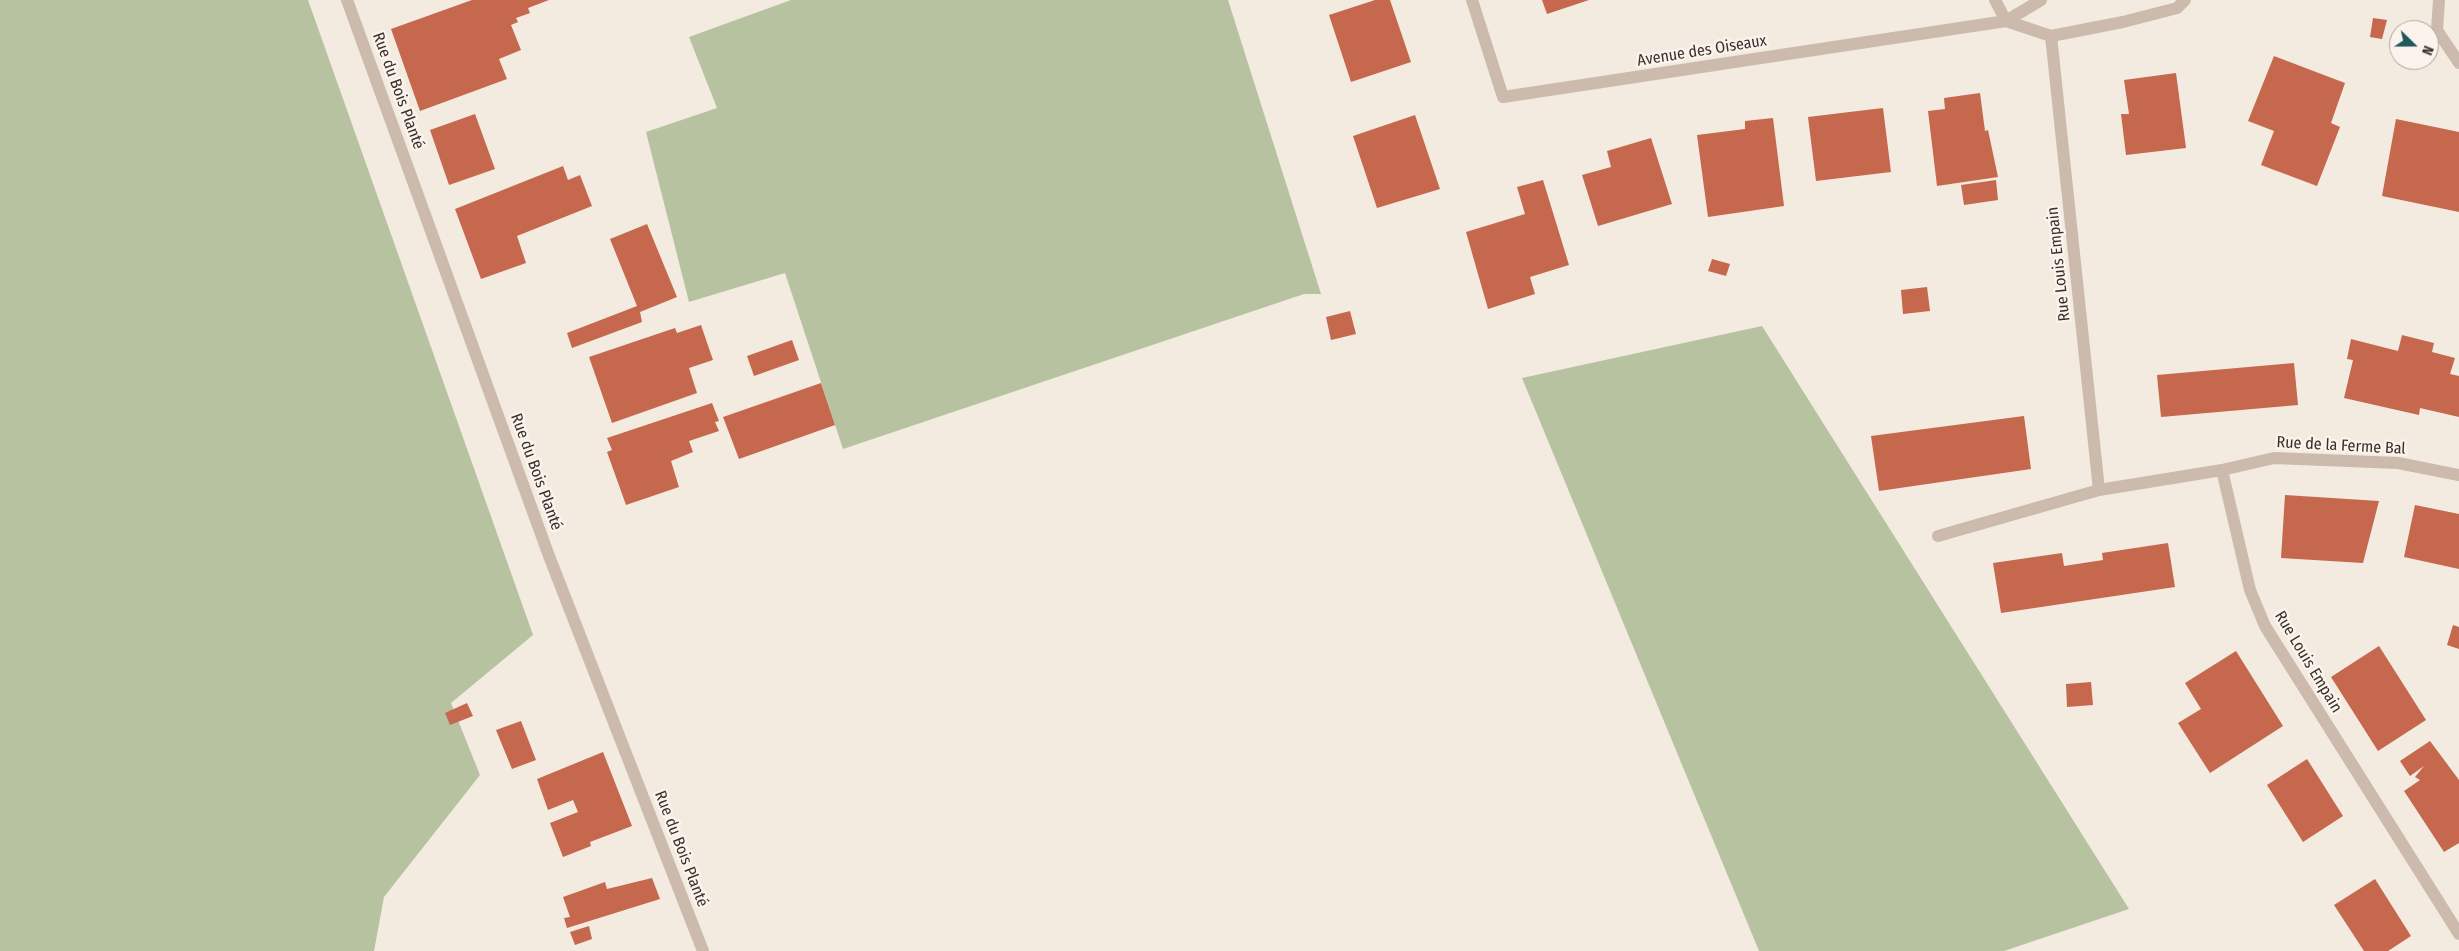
<!DOCTYPE html>
<meta charset="utf-8">
<style>
body{margin:0}
#map{position:relative;width:2459px;height:951px;overflow:hidden;background:#f3eae0;font-family:"Fira Sans Condensed",sans-serif}
canvas{display:block}
.north{position:absolute;left:2389px;top:20px;width:50px;height:50px;box-sizing:border-box;background:#faf4ed;border:1px solid #ada59f;border-radius:50%;rotate:112deg;font-size:14px;font-weight:700;line-height:20px;text-align:center;color:#3a2f2b}
.north::after{content:'';display:block;margin:auto;width:18px;height:22px;background:#20585b;clip-path:polygon(50% 0,100% 100%,50% 72%,0 100%)}
</style>
<div id="map">
<canvas width="2459" height="951"></canvas>
<div class="north">N</div>
</div>
<script>
const c = document.querySelector('canvas').getContext('2d');
c.lineJoin = 'round';
function fillPath(path, color) {
  c.fillStyle = color;
  c.fill(path, 'evenodd');
}
function poly(rows) {
  const path = new Path2D();
  for (const r of rows) {
    path.moveTo(r[0], r[1]);
    for (let i = 2; i < r.length; i += 2) path.lineTo(r[i], r[i + 1]);
  }
  return path;
}
function stroke(path, color, width, dash) {
  c.strokeStyle = color;
  c.lineWidth = width;
  c.lineCap = dash ? 'butt' : 'round';
  c.setLineDash(dash || []);
  c.stroke(path);
}
function label(font, color, halo, rows, align = 'center') {
  c.font = font + ' "Fira Sans Condensed",sans-serif';
  c.lineWidth = 5;
  c.setLineDash([]);
  c.textBaseline = 'middle';
  c.strokeStyle = halo;
  c.fillStyle = color;
  for (const [text, x, y, turn = 0] of rows) {
    c.save();
    c.translate(x, y);
    c.rotate((+turn || 0) * Math.PI / 180);
    c.textAlign = isNaN(turn) ? turn : align;
    if (halo) c.strokeText(text, 0, 0);
    c.fillText(text, 0, 0);
    c.restore();
  }
}
const green = poly([
 [0,0,308,0,533,635,451,703,480,775,384,897,374,951,0,951],
 [791,0,1228,0,1321,294,1304,294,843,449,785,273,689,302,646,132,717,108,689,37],
 [1762,326,2129,909,2004,951,1759,951,1522,378]
]);
const building = poly([
 [472,0,549,0,528,8,530,13,516,18,518,22,511,25,521,50,499,59,507,79,420,111,391,29],
 [1375,0,1390,0,1411,62,1351,82,1329,15],
 [1542,0,1589,0,1547,14],
 [2373,18,2387,20,2382,39,2370,37],
 [2274,56,2345,83,2331,123,2340,127,2317,186,2261,165,2274,131,2248,121],
 [2176,73,2186,148,2126,155,2121,114,2129,114,2124,80],
 [1980,93,1985,131,1988,130,1998,177,1937,186,1928,111,1945,109,1944,98],
 [1883,108,1891,172,1816,181,1808,117],
 [475,114,495,169,449,185,430,130],
 [1415,115,1440,189,1377,208,1353,136],
 [1773,118,1784,206,1708,217,1697,135,1745,129,1745,121],
 [2396,119,2459,132,2459,212,2382,196],
 [1651,138,1672,204,1598,226,1582,175,1611,167,1607,151],
 [563,166,568,180,580,175,592,206,517,236,526,263,481,279,455,209],
 [1543,180,1569,265,1530,277,1535,294,1488,309,1466,232,1525,214,1517,187],
 [1996,180,1998,200,1964,205,1961,185],
 [647,224,677,297,640,312,642,322,572,348,567,333,637,306,610,239],
 [1712,259,1730,264,1726,276,1708,271],
 [1927,287,1930,311,1903,314,1901,290],
 [1350,311,1356,334,1331,340,1326,317],
 [701,325,713,360,689,368,697,393,612,423,589,357,675,328,677,333],
 [2402,335,2434,343,2432,352,2455,358,2450,374,2459,376,2459,417,2420,408,2419,415,2344,398,2353,360,2347,359,2351,339,2398,351],
 [792,340,799,360,754,376,747,356],
 [2294,363,2298,405,2161,417,2157,375],
 [821,383,835,425,739,459,723,417],
 [712,403,719,421,715,422,719,431,689,441,693,452,671,461,679,487,626,505,607,452,612,450,607,438],
 [2024,416,2031,469,1879,491,1871,436],
 [2285,495,2379,501,2363,563,2281,558],
 [2415,505,2459,514,2459,569,2404,557],
 [2168,543,2175,587,2001,613,1993,563,2062,553,2064,566,2103,560,2102,553],
 [2453,625,2459,627,2459,649,2447,645],
 [2379,646,2426,720,2378,751,2331,677],
 [2236,651,2283,726,2210,773,2178,723,2201,709,2185,683],
 [2091,682,2093,705,2067,707,2066,684],
 [467,703,473,716,450,725,445,713],
 [521,721,536,760,512,769,496,730],
 [2430,741,2459,780,2459,843,2444,852,2404,791,2420,780,2415,777,2424,766,2410,776,2400,761],
 [603,752,632,826,590,842,591,846,563,857,550,823,578,812,573,800,548,810,537,779],
 [2307,759,2343,816,2303,842,2267,785],
 [652,878,660,899,567,928,564,918,570,917,563,897,605,882,607,889],
 [2375,879,2411,936,2388,951,2364,951,2334,905],
 [589,926,592,939,575,945,570,932]
]);
const minor = poly([
 [347,0,549,556,703,951],
 [1472,0,1503,97,2006,21,2041,0],
 [1995,0,2006,21,2051,36,2123,22,2177,8,2185,0],
 [2439,0,2437,30,2459,63],
 [2051,36,2099,490],
 [2222,470,2250,590,2265,626,2459,934],
 [1938,536,2099,490,2222,470,2274,458,2398,463,2459,475]
]);
const streetNames = [
 ["Avenue des Oiseaux",1702,51,-9],
 ["Rue du Bois Planté",398,91,70],
 ["Rue Louis Empain",2059,264,-96],
 ["Rue de la Ferme Bal",2341,446,3],
 ["Rue du Bois Planté",536,472,70],
 ["Rue Louis Empain",2308,662,59],
 ["Rue du Bois Planté",681,849,69]
];
fillPath(green, '#b7c3a0');
fillPath(building, '#c5684d');
stroke(minor, '#ccbaac', 12);
label('16px', '#3a2f2b', '#faf4ed', streetNames);
</script>
